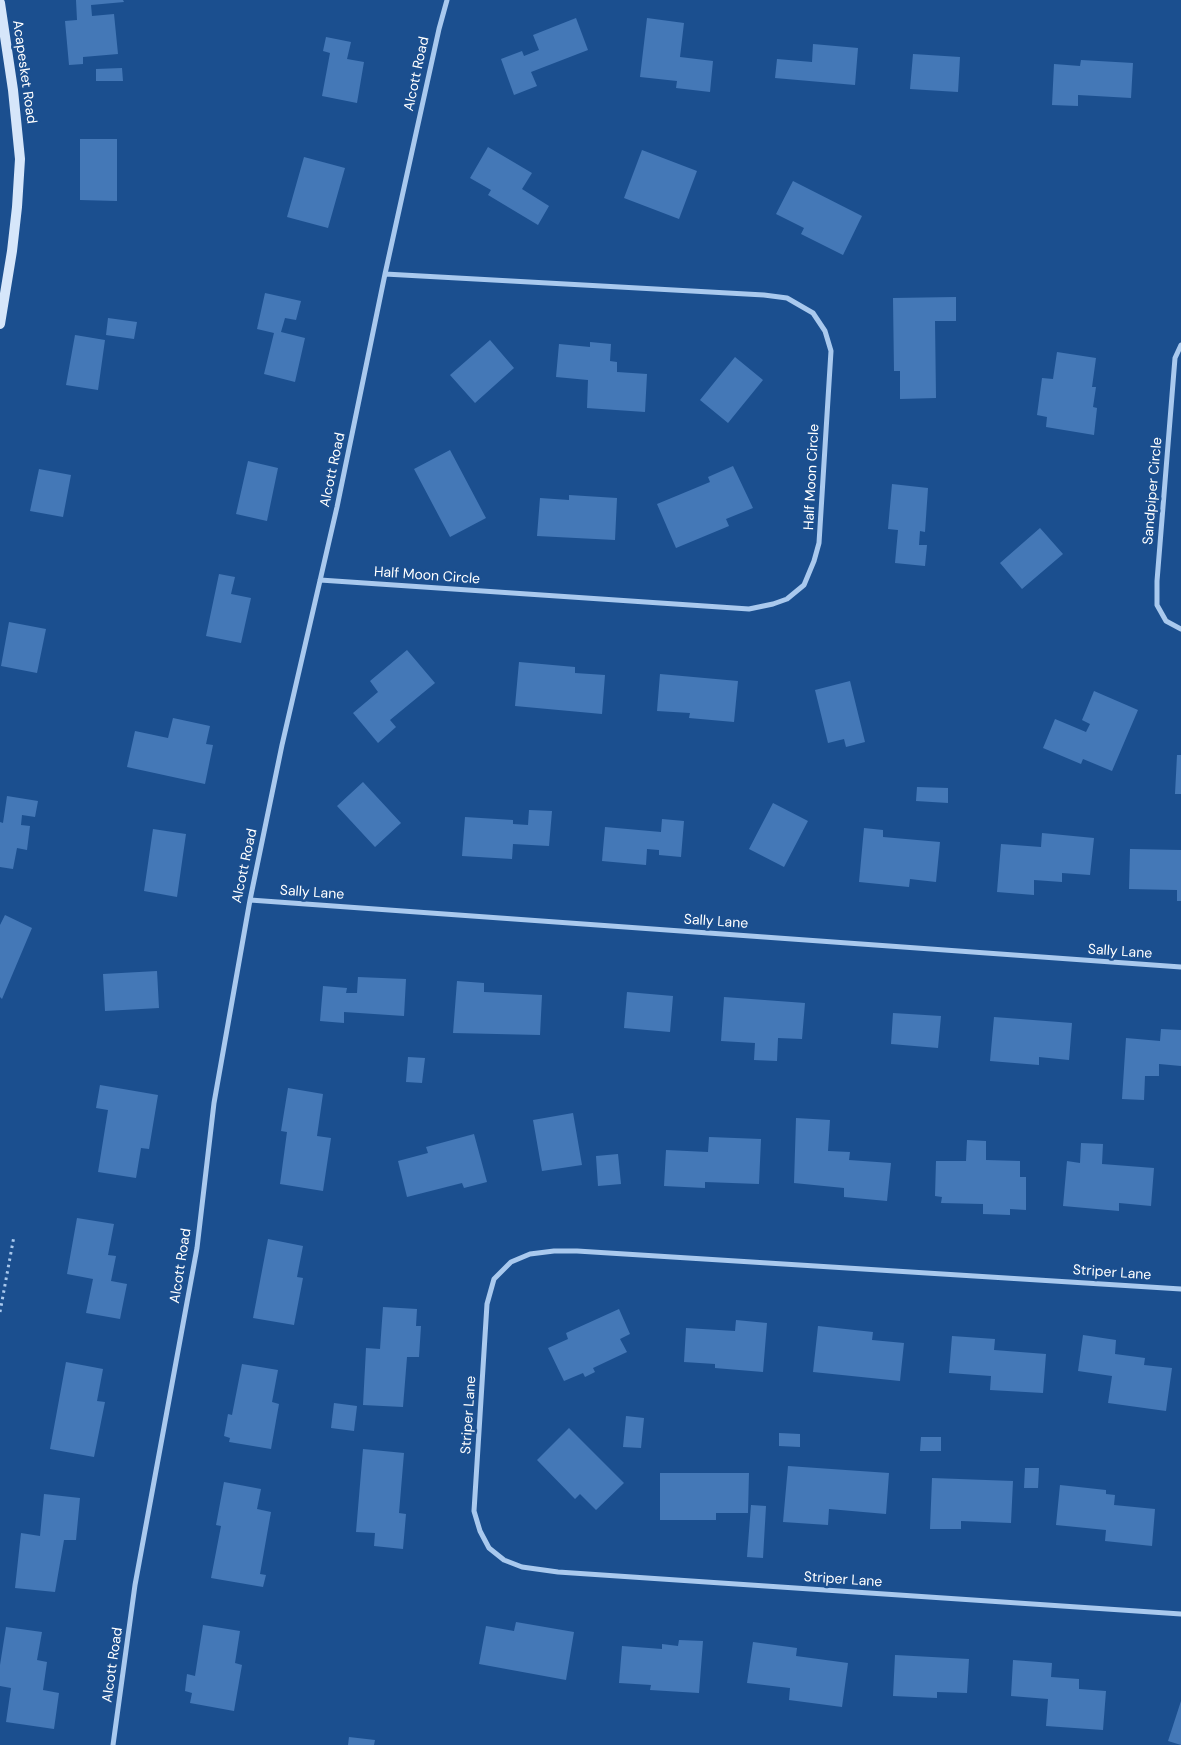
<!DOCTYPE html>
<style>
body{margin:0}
canvas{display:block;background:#1b4f8f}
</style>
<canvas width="1181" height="1745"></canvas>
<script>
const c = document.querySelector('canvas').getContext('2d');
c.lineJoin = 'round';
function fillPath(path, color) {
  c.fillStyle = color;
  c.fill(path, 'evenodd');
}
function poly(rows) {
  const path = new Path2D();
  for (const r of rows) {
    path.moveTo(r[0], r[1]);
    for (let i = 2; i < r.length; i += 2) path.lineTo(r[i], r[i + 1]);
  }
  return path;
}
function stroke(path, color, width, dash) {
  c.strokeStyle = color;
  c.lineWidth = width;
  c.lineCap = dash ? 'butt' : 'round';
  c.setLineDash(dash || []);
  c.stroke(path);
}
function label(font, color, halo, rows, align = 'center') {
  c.font = font + ' "DM Sans",sans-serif';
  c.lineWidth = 5;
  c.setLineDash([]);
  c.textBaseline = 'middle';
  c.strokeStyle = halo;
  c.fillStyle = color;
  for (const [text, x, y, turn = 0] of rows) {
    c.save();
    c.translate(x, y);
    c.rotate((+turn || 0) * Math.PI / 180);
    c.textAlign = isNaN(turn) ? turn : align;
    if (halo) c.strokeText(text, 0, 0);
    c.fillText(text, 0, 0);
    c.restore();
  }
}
const building = poly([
 [76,0,123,0,124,2,91,5,92,16,114,14,118,54,83,57,83,64,69,65,65,21,77,20],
 [576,18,588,50,531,72,537,86,514,95,501,59,522,51,524,56,539,50,533,35],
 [647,18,684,23,680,57,713,61,710,92,676,88,677,81,640,77],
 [326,37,351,42,347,59,364,62,357,103,322,96,330,53,323,51],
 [813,44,858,48,855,85,775,78,777,59,812,62],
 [913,54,960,57,958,92,910,89],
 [1081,60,1133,63,1131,98,1078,95,1078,106,1052,105,1054,64,1080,66],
 [122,68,123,81,96,81,96,69],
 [80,139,117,139,117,201,80,200],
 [488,147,532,173,522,189,549,206,538,225,488,195,491,190,470,178],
 [642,150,697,171,679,219,624,198],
 [304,157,345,168,328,228,287,217],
 [793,181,862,216,843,255,801,234,804,228,776,214],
 [265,293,301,301,296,320,285,318,281,332,305,338,295,382,264,374,274,333,257,329],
 [956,297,956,321,935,321,936,398,900,399,900,371,894,371,893,298],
 [108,318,137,322,134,339,106,335],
 [75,335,105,340,98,390,66,385],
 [490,340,514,368,475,403,450,375],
 [590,342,611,344,610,361,617,362,617,372,647,374,645,412,587,408,588,380,556,377,559,344,590,347],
 [1057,352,1096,358,1092,387,1096,387,1093,407,1097,408,1094,435,1046,427,1047,417,1037,415,1042,378,1053,379],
 [735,357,763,380,728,423,700,400],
 [450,450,486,518,450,537,414,469],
 [248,461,278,468,267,521,236,514],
 [733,466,753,508,726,519,729,526,676,548,657,504,710,482,708,477],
 [39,469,71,475,63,517,30,511],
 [892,484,928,488,925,532,920,531,919,545,927,545,925,566,895,563,898,530,888,529],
 [569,495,617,498,615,540,537,536,540,498,569,500],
 [1040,528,1063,554,1022,589,1000,563],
 [219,574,235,577,231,594,251,598,241,643,206,636],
 [9,622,46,629,37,673,1,666],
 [407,650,435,683,390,720,396,727,378,743,353,713,378,692,370,681],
 [519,662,575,667,575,673,605,675,602,714,515,706],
 [660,674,738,681,734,722,689,718,690,713,657,711],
 [850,681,865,742,846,747,844,739,828,743,815,690],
 [1094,691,1138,710,1112,771,1083,759,1081,764,1043,748,1055,719,1086,732,1090,724,1082,720],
 [173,718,210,726,206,744,213,745,205,784,127,767,135,731,168,738],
 [1177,755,1181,755,1181,794,1175,794],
 [363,782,401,823,375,847,337,806],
 [917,787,948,788,948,803,916,801],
 [7,796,38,801,35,817,22,815,21,825,30,826,27,850,17,848,13,869,0,867,0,822,3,823],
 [773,803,808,821,784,867,749,849],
 [529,810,552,811,549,846,513,844,512,859,462,856,465,817,513,820,513,824,528,825],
 [662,819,684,821,681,857,659,855,659,850,647,849,646,865,602,861,605,827,661,832],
 [864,828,883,830,883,837,940,842,936,882,910,879,909,887,859,882],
 [153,829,186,834,177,897,144,891],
 [1042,833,1094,838,1090,875,1062,873,1062,882,1034,880,1034,895,997,892,1001,844,1041,847],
 [1130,849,1181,850,1181,901,1177,901,1177,890,1129,889],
 [5,915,32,928,2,999,0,997,0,925],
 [157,971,159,1008,105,1011,103,974],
 [358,977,406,979,404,1016,344,1012,344,1023,320,1021,323,986,347,988,346,993,357,993],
 [457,981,484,983,484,992,542,995,540,1035,453,1033],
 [627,992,673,996,670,1032,624,1028],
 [724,997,805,1003,802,1039,778,1038,777,1061,754,1060,755,1043,721,1041],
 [893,1013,941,1016,938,1048,891,1044],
 [994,1017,1072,1023,1069,1060,1039,1057,1039,1065,990,1061],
 [1161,1029,1181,1030,1181,1066,1159,1064,1159,1076,1145,1076,1144,1100,1122,1099,1126,1038,1160,1041],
 [408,1057,425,1058,422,1083,406,1082],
 [100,1085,158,1095,149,1149,141,1148,136,1178,98,1172,108,1110,96,1108],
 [288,1088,323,1094,317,1136,331,1138,323,1191,280,1184,287,1132,281,1131],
 [573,1113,582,1165,542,1171,533,1120],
 [796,1118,830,1120,828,1151,850,1152,849,1160,891,1163,887,1201,844,1197,844,1188,794,1183],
 [474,1134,487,1182,464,1188,462,1183,407,1197,398,1161,428,1153,426,1147],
 [709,1137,761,1139,759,1184,705,1182,705,1188,664,1186,666,1150,708,1152],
 [967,1140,986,1141,986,1160,1020,1161,1020,1177,1026,1177,1026,1210,1010,1209,1010,1215,983,1214,983,1204,941,1203,942,1197,935,1196,936,1161,966,1161],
 [1081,1143,1103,1144,1102,1164,1154,1168,1151,1206,1119,1203,1119,1211,1063,1206,1067,1161,1080,1163],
 [618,1154,621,1184,598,1186,596,1156],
 [77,1218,114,1224,108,1255,116,1256,111,1281,127,1284,120,1319,86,1313,93,1279,67,1274],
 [268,1239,303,1246,297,1277,303,1278,294,1325,253,1318],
 [383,1307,417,1309,416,1326,421,1326,419,1357,407,1357,403,1407,363,1405,366,1348,380,1349],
 [619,1309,630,1334,620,1339,627,1352,593,1368,595,1372,585,1377,583,1373,564,1381,548,1348,568,1339,566,1333],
 [736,1320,767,1323,763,1372,715,1368,715,1364,684,1362,686,1328,735,1331],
 [818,1326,873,1332,872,1340,904,1343,900,1381,813,1372],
 [1083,1335,1116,1340,1115,1354,1145,1358,1144,1365,1172,1368,1166,1411,1108,1403,1112,1376,1078,1371],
 [952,1336,995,1339,994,1350,1046,1354,1043,1393,990,1390,991,1376,949,1373],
 [66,1362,103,1369,97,1401,105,1402,94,1457,50,1449],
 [242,1364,278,1370,272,1402,279,1404,271,1449,229,1442,230,1438,224,1436,228,1414,232,1415],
 [334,1403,357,1406,354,1431,331,1428],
 [626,1416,644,1418,641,1448,623,1447],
 [569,1428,624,1483,596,1510,580,1494,575,1499,537,1460],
 [779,1433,800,1434,800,1447,779,1446],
 [921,1437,941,1437,941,1451,920,1451],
 [363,1449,404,1453,399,1513,406,1514,403,1549,374,1546,375,1533,356,1532],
 [788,1466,889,1473,886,1514,829,1509,828,1525,783,1522],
 [1025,1468,1039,1468,1038,1488,1024,1488],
 [660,1473,749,1473,748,1513,716,1513,716,1520,660,1520],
 [932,1478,1013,1481,1011,1523,961,1521,961,1529,930,1529],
 [224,1482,261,1489,257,1509,271,1512,260,1574,266,1575,263,1587,211,1578,221,1526,216,1525],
 [1060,1485,1106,1490,1106,1494,1115,1495,1114,1505,1155,1509,1152,1546,1105,1541,1106,1530,1056,1525],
 [44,1494,80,1498,76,1540,64,1540,55,1592,15,1588,21,1533,40,1536],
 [751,1505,766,1506,763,1558,747,1557],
 [516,1622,574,1632,566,1680,479,1664,486,1626,514,1631],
 [203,1625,240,1631,235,1663,242,1665,234,1711,190,1703,192,1693,185,1691,187,1674,195,1676],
 [6,1627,42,1632,37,1660,47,1662,43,1690,59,1693,54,1729,6,1722,11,1688,0,1686,0,1665],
 [679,1640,703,1641,699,1693,650,1690,651,1685,619,1683,622,1646,662,1649,662,1644,678,1646],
 [753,1642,797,1648,796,1656,848,1663,842,1707,789,1700,790,1688,747,1683],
 [895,1655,969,1659,967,1693,937,1692,937,1698,893,1696],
 [1013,1660,1052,1663,1051,1677,1079,1679,1079,1689,1106,1691,1103,1730,1046,1726,1048,1699,1011,1696],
 [1181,1701,1181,1745,1168,1741],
 [349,1737,375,1740,374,1745,348,1745]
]);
const path = poly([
 [0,1312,14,1236]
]);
const street = poly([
 [1181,345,1175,358,1157,581,1157,605,1166,621,1181,629],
 [320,580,749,609,773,604,787,599,804,585,814,561,819,543,831,351,825,331,813,313,787,298,764,295,385,274],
 [250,900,1181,967],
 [1181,1289,577,1251,554,1251,530,1254,511,1262,494,1279,487,1304,474,1511,480,1531,489,1548,504,1560,522,1567,558,1572,1181,1614],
 [113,1745,135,1585,197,1248,214,1103,250,900,282,745,337,507,385,274,439,29,447,0]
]);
const secondary = poly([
 [0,3,13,90,20,159,17,207,12,251,0,324]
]);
const streetNames = [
 ["Acapesket Road",24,72,82],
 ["Alcott Road",417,74,-78],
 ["Alcott Road",333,470,-78],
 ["Half Moon Circle",812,477,-87],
 ["Sandpiper Circle",1153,491,-85],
 ["Half Moon Circle",427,576,4],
 ["Alcott Road",245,866,-78],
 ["Sally Lane",312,893,4],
 ["Sally Lane",716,922,4],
 ["Sally Lane",1120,952,4],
 ["Alcott Road",181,1266,-81],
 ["Striper Lane",1112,1273,4],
 ["Striper Lane",469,1415,-86],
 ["Striper Lane",843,1580,4],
 ["Alcott Road",113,1665,-82]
];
fillPath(building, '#4478b7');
stroke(path, '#a9c9ee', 3, [2.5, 4]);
stroke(street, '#a9c9ee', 5);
stroke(secondary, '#d6e6fa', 10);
label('14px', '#fff', '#1b4f8f', streetNames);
</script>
